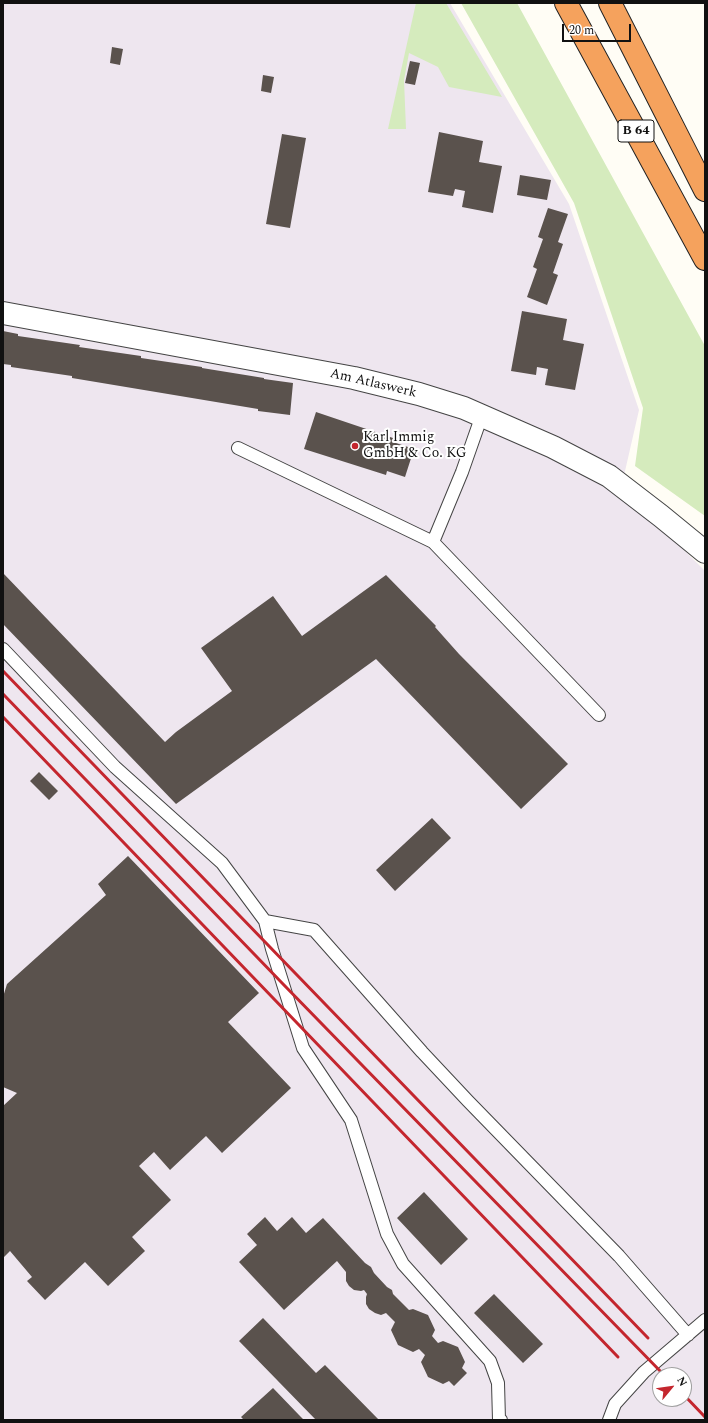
<!DOCTYPE html>
<style>
body{margin:0}
#map{position:relative;width:708px;height:1423px;overflow:hidden;background:#fffdf5;font-family:Spectral,serif}
canvas{display:block}
.frame{position:absolute;inset:0;border:4px solid #111;pointer-events:none}
.north{position:absolute;left:652px;top:1367px;width:40px;height:40px;box-sizing:border-box;background:#fff;border:1px solid #a0a0a0;border-radius:50%;rotate:61deg;font-size:11px;font-weight:700;line-height:16px;text-align:center;color:#111}
.north::after{content:'';display:block;margin:auto;width:14px;height:18px;background:#c4262e;clip-path:polygon(50% 0,100% 100%,50% 72%,0 100%)}
.scale{position:absolute;left:562px;top:24px;width:69px;height:18px;box-sizing:border-box;border:2px solid #111;border-top:0;padding-left:5px;font-size:12px;line-height:14px;white-space:nowrap;color:#111;-webkit-text-stroke:3px #fff;paint-order:stroke}
</style>
<div id="map">
<canvas width="708" height="1423"></canvas>
<div class="frame"></div>
<div class="north">N</div>
<div class="scale">20 m</div>
</div>
<script>
const c = document.querySelector('canvas').getContext('2d');
c.lineJoin = 'round';
function fillPath(path, color) {
  c.fillStyle = color;
  c.fill(path, 'evenodd');
}
function poly(rows) {
  const path = new Path2D();
  for (const r of rows) {
    path.moveTo(r[0], r[1]);
    for (let i = 2; i < r.length; i += 2) path.lineTo(r[i], r[i + 1]);
  }
  return path;
}
function stroke(path, color, width, dash) {
  c.strokeStyle = color;
  c.lineWidth = width;
  c.lineCap = dash ? 'butt' : 'round';
  c.setLineDash(dash || []);
  c.stroke(path);
}
function label(font, color, halo, rows, align = 'center') {
  c.font = font + ' Spectral,serif';
  c.lineWidth = 4;
  c.setLineDash([]);
  c.textBaseline = 'middle';
  c.strokeStyle = halo;
  c.fillStyle = color;
  for (const [text, x, y, turn = 0] of rows) {
    c.save();
    c.translate(x, y);
    c.rotate((+turn || 0) * Math.PI / 180);
    c.textAlign = isNaN(turn) ? turn : align;
    if (halo) c.strokeText(text, 0, 0);
    c.fillText(text, 0, 0);
    c.restore();
  }
}
const industrial = poly([
 [3,3,450,3,569,204,639,410,620,493,669,535,705,571,705,1420,3,1420],
 [660,1375,684,1375,684,1399,660,1399]
]);
const green = poly([
 [416,3,446,3,502,97,449,87,438,67,409,53,404,80,406,129,388,129],
 [461,3,517,3,705,346,705,516,635,466,643,408,574,203]
]);
const building = poly([
 [112,47,123,49,120,65,110,63],
 [410,61,420,63,415,85,405,83],
 [263,75,274,77,271,93,261,91],
 [439,132,483,141,479,162,502,166,493,213,462,207,465,191,455,189,453,196,428,192],
 [282,134,306,138,290,228,266,224],
 [520,175,551,180,547,200,517,195],
 [548,208,568,214,558,242,563,244,553,273,558,275,547,305,527,297,537,269,533,267,543,239,538,237],
 [522,311,567,319,563,340,584,344,575,390,545,385,548,369,537,367,536,375,511,371],
 [3,331,18,334,18,336,80,345,79,347,141,356,141,358,202,367,202,368,264,378,264,379,293,383,290,415,258,411,258,409,72,378,72,376,11,367,11,365,3,364],
 [316,412,396,439,399,436,396,443,414,449,405,477,387,471,386,475,304,449],
 [3,573,165,742,176,732,232,691,201,648,273,596,302,636,386,575,436,626,435,627,459,654,568,764,521,809,376,659,176,804,3,624],
 [39,772,58,791,49,800,30,781],
 [432,818,451,838,395,891,376,870],
 [128,856,259,993,228,1022,291,1088,222,1153,206,1136,170,1170,154,1152,139,1166,171,1200,132,1237,145,1251,108,1286,85,1262,45,1300,27,1281,32,1277,10,1251,3,1258,3,1106,17,1093,3,1087,3,997,7,984,106,895,98,884],
 [424,1192,468,1239,441,1265,397,1218],
 [265,1217,277,1231,292,1217,306,1233,323,1218,365,1263,371,1267,374,1273,387,1287,392,1290,393,1294,409,1310,413,1309,428,1315,435,1330,432,1336,438,1343,443,1341,458,1347,465,1362,462,1368,467,1373,454,1386,449,1381,443,1384,428,1377,421,1362,425,1355,419,1349,413,1352,398,1345,391,1330,395,1322,386,1313,381,1315,375,1313,369,1309,366,1304,366,1297,367,1294,364,1290,361,1291,354,1290,349,1286,346,1281,346,1272,337,1261,284,1310,239,1262,257,1245,247,1234],
 [494,1294,543,1344,523,1363,474,1313],
 [263,1318,316,1373,325,1365,379,1420,316,1420,239,1341],
 [273,1388,299,1415,304,1420,244,1420,241,1417]
]);
const lane = poly([
 [238,448,433,542,462,472,482,415],
 [433,542,599,715],
 [3,649,115,767,222,863,265,921,272,949,303,1048,351,1120,387,1234,403,1264,490,1361,498,1383,499,1420,501,1420],
 [265,921,314,930,422,1052,468,1101,619,1256,688,1335],
 [609,1420,615,1404,644,1372,705,1320]
]);
const street = poly([
 [3,313,354,378,419,394,464,408,553,447,609,476,661,516,705,552]
]);
const highway = poly([
 [566,3,705,259],
 [610,3,705,190]
]);
const rail = poly([
 [3,671,648,1338],
 [3,694,283,984,664,1375],
 [3,717,618,1357],
 [684,1395,705,1417]
]);
const markers = [
 [355,446,4,"#c4262e"]
];
const shields = [
 [636,131,36]
];
const shieldNames = [
 ["B 64",636,131]
];
const streetNames = [
 ["Am Atlaswerk",373,384,13]
];
const poiNames = [
 ["Karl Immig",363,438],
 ["GmbH & Co. KG",363,454]
];
fillPath(industrial, '#eee6ef');
fillPath(green, '#d5ebbd');
fillPath(building, '#5a524d');
stroke(lane, '#444', 14);
stroke(street, '#444', 24);
stroke(highway, '#222', 24);
stroke(lane, '#fff', 12);
stroke(street, '#fff', 22);
stroke(highway, '#f5a25d', 22);
stroke(rail, '#c4262e', 3);
for (const [x, y, r, color] of markers) {
  const dot = new Path2D();
  dot.arc(x, y, r, 0, 2 * Math.PI);
  c.fillStyle = color;
  c.fill(dot);
  stroke(dot, '#fff', 1.5);
}
for (const [x, y, w] of shields) {
  const box = new Path2D();
  box.roundRect(x - w / 2, y - 11, w, 22, 3);
  c.fillStyle = '#fff';
  c.fill(box);
  stroke(box, '#111', 1);
}
label('bold 13px', '#111', null, shieldNames);
label('14px', '#111', '#fff', streetNames);
label('14px', '#111', '#fff', poiNames, 'left');
</script>
